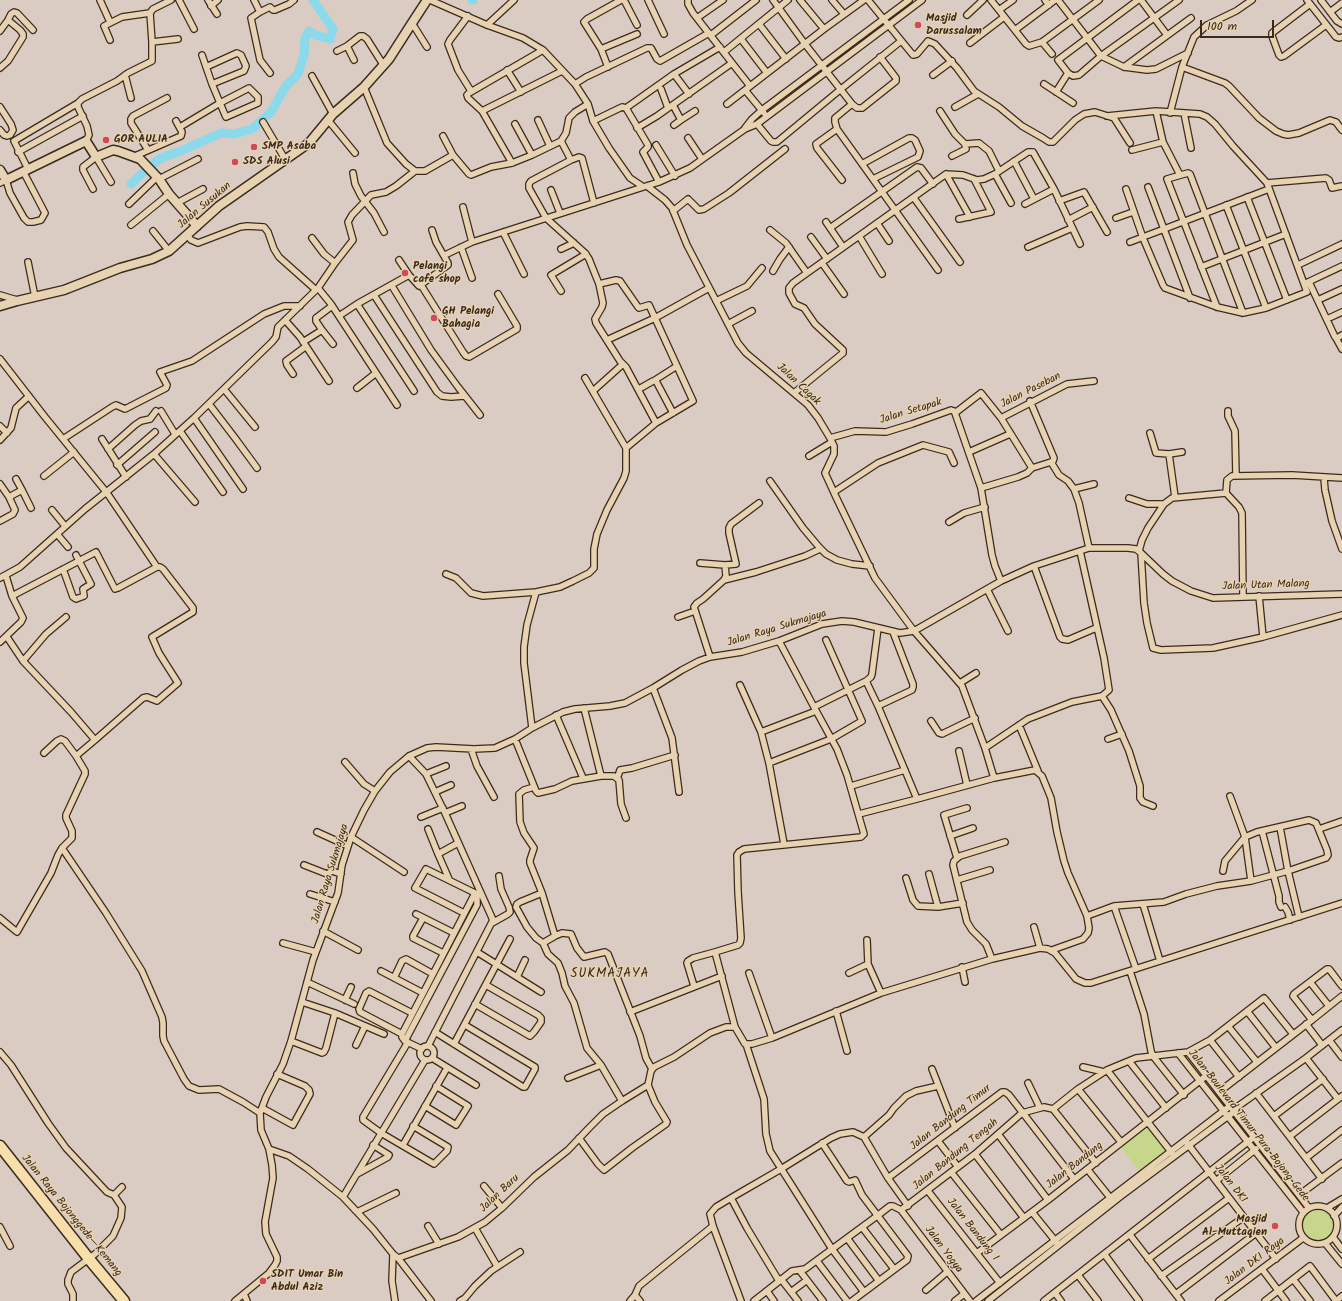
<!DOCTYPE html>
<meta charset="utf-8">
<style>
body{margin:0}
#map{position:relative;width:1342px;height:1301px;overflow:hidden;background:#dacbc3;font-family:Kalam,sans-serif}
canvas{display:block}
.scale{position:absolute;left:1200px;top:20px;width:74px;height:18px;box-sizing:border-box;border:2px solid #3b2a1e;border-top:0;padding-left:5px;font-size:12px;line-height:14px;white-space:nowrap;color:#3b2a1e;-webkit-text-stroke:3px #e7d2b1;paint-order:stroke}
</style>
<div id="map">
<canvas width="1342" height="1301"></canvas>
<div class="scale">100 m</div>
</div>
<script>
const c = document.querySelector('canvas').getContext('2d');
c.lineJoin = 'round';
function fillPath(path, color) {
  c.fillStyle = color;
  c.fill(path, 'evenodd');
}
function poly(rows) {
  const path = new Path2D();
  for (const r of rows) {
    if (r.length === 3) {
      path.moveTo(r[0] + r[2], r[1]);
      path.arc(r[0], r[1], r[2], 0, 2 * Math.PI);
      continue;
    }
    path.moveTo(r[0], r[1]);
    for (let i = 2; i < r.length; i += 2) path.lineTo(r[i], r[i + 1]);
  }
  return path;
}
function stroke(path, color, width, dash) {
  c.strokeStyle = color;
  c.lineWidth = width;
  c.lineCap = dash ? 'butt' : 'round';
  c.setLineDash(dash || []);
  c.stroke(path);
}
function label(font, color, halo, rows, align = 'center') {
  c.font = font + ' Kalam,sans-serif';
  c.lineWidth = 3;
  c.setLineDash([]);
  c.textBaseline = 'middle';
  c.strokeStyle = halo;
  c.fillStyle = color;
  for (const [text, x, y, turn = 0] of rows) {
    c.save();
    c.translate(x, y);
    c.rotate((+turn || 0) * Math.PI / 180);
    c.textAlign = isNaN(turn) ? turn : align;
    if (halo) c.strokeText(text, 0, 0);
    c.fillText(text, 0, 0);
    c.restore();
  }
}
const green = poly([
 [1147,1123,1168,1149,1139,1171,1120,1146],
 [1318,1225,15]
]);
const river = poly([
 [472,0,473,0],
 [131,184,150,166,161,158,181,151,221,133,234,134,252,129,271,112,286,86,298,74,304,55,305,38,309,31,315,35,330,39,333,29,313,0]
]);
const street = poly([
 [100,0,110,22],
 [179,0,194,29],
 [208,0,217,14],
 [254,0,260,12],
 [430,0,487,25,523,38,543,50,575,84,588,104,593,121,609,148,630,178,642,186],
 [624,0,637,25],
 [648,0,664,34],
 [688,0,688,4,693,13,750,86],
 [773,0,805,44,852,104,857,108,862,108,896,81,896,78,880,57],
 [800,0,824,29],
 [832,0,844,14],
 [868,0,913,55,917,54,928,41,935,44,957,68,974,91,999,107,1022,126,1043,138,1049,142,1053,142,1075,120,1084,114,1095,112,1114,118,1130,143],
 [991,0,1026,44,1029,46,1042,42,1099,0],
 [1045,0,1049,5],
 [1058,0,1101,56,1124,67,1147,70,1156,69,1188,53],
 [1138,0,1058,60,1068,73,1073,76,1079,75,1101,56,1179,0],
 [1141,0,1167,35],
 [1307,0,1336,37,1339,38,1342,37],
 [1321,0,1337,21,1342,24],
 [1310,4,1272,33,1272,36,1279,55,1281,57,1284,56,1326,25],
 [211,6,218,0],
 [999,10,1013,0],
 [1330,12,1342,3],
 [967,15,983,0],
 [468,16,450,40,448,44,458,70,471,91],
 [697,18,723,0],
 [412,23,427,47],
 [759,24,786,59],
 [487,25,514,0],
 [1015,30,1055,0],
 [0,31,8,20,11,14,14,12,17,13,33,30],
 [711,35,756,0],
 [741,39,767,73],
 [110,40,104,26,122,17,150,13],
 [152,42,178,39],
 [1042,42,1052,54],
 [970,43,1004,17],
 [347,46,354,60],
 [601,49,637,34],
 [337,51,347,46,360,36,363,36,367,39,384,66],
 [724,52,788,0],
 [206,67,237,53,241,55,246,66,244,71,212,84],
 [608,67,601,49,584,22,587,19,621,0],
 [1124,67,1191,18],
 [1182,67,1225,83,1229,86,1259,118,1276,131,1283,134,1288,135,1299,133,1330,120,1336,122,1342,130],
 [0,68,8,61,23,37,23,34,20,30,8,20],
 [507,70,521,92],
 [270,73,260,60,251,18,260,12,270,7,273,10,275,10,289,4,294,0],
 [674,74,689,94],
 [125,75,131,98],
 [933,75,952,61],
 [312,76,333,114],
 [575,84,586,77,647,48,651,48,657,59,660,61,709,33],
 [1044,84,1073,103],
 [364,87,387,143,406,164,415,171],
 [661,89,668,108],
 [745,90,764,113],
 [1056,92,1068,73],
 [727,104,824,29,864,0],
 [852,104,835,118,835,122,837,129,938,270],
 [673,105,681,120,674,125],
 [0,107,11,124,13,130,10,135,7,136,4,135,0,130],
 [955,107,978,94],
 [626,108,648,145,648,147,643,152,659,182],
 [482,111,468,98,467,95,469,93,543,50],
 [940,111,955,134,965,144],
 [1156,111,1163,142,1180,175],
 [1170,113,1182,67,1194,37,1207,25,1236,11,1252,0],
 [1184,113,1191,148],
 [1107,116,1156,111,1200,114,1207,117,1215,124,1233,146,1267,183,1307,292,1266,308,1243,313,1217,307,1165,288,1163,285,1143,238,1126,189],
 [328,120,355,153],
 [538,120,550,146],
 [681,120,695,111],
 [593,121,622,107,626,108,674,74,720,47],
 [263,122,285,159],
 [515,124,532,155],
 [757,124,771,141,773,142,777,142,841,89,901,41],
 [180,127,220,103,249,88,258,97,258,103,226,117,225,115,220,103,212,84,202,55],
 [637,128,657,116,732,63],
 [745,128,752,119,762,110,909,0],
 [837,129,816,144,817,148,842,180],
 [443,136,453,155],
 [688,138,702,159],
 [86,141,89,135,87,126,78,107,78,103,82,99,117,81,128,73,152,61,152,42,150,13,153,9,171,0],
 [561,141,571,160,579,157,582,158,594,203],
 [656,145,675,176],
 [148,150,131,123,131,119,133,116,167,98],
 [1132,150,1163,142],
 [18,152,83,116],
 [135,156,181,136,182,132,176,121],
 [952,156,966,149,965,144,979,143,989,151,999,171],
 [571,160,531,181,529,184,529,188,546,218,585,253,589,259,599,284,603,303,602,307,595,319,596,323,620,361,626,367,656,423],
 [1014,161,1034,199],
 [512,163,482,111,562,71],
 [862,164,909,138,912,138,915,140,920,151,918,157,873,179],
 [28,169,14,141,78,103],
 [353,173,355,184,361,196,374,213,384,232],
 [946,174,970,217],
 [995,174,1011,203],
 [159,179,198,159],
 [0,183,6,180,10,193,24,218,28,222,33,222,41,220,45,213,23,171],
 [1267,183,1326,178,1329,180,1332,188,1342,186],
 [647,186,665,200,672,208,687,245,738,343,746,353,808,405,818,418,830,438,834,446,834,454,825,473,836,497,875,578,914,631,962,686,985,748,994,778,917,799,878,706,866,681,814,707],
 [1148,187,1190,298],
 [93,189,83,170,83,167,96,157,111,182],
 [551,190,560,213],
 [1247,197,1287,300],
 [914,198,960,262],
 [1059,201,1084,192,1107,232],
 [177,203,203,189],
 [129,204,157,177],
 [1025,204,1054,189],
 [1226,205,1266,308],
 [463,207,472,242],
 [673,211,688,199,699,210,704,209,729,193,785,149],
 [1116,218,1133,212],
 [959,219,991,212,974,179],
 [1068,220,1093,207],
 [826,222,843,247],
 [877,223,889,241],
 [131,225,169,194],
 [830,228,917,167,921,168,933,184],
 [770,230,786,243,807,273],
 [153,231,169,251],
 [503,232,524,274],
 [187,235,191,240,198,243,240,227,247,226,264,227,268,232,274,249,279,257,316,290],
 [859,236,882,274],
 [811,237,827,259],
 [312,238,324,254,335,263],
 [1130,242,1269,189],
 [461,247,472,278],
 [1028,247,1072,228],
 [561,249,574,243],
 [445,255,472,242,659,182,690,168,745,129,757,124,922,0],
 [399,260,409,275],
 [28,262,35,297],
 [822,263,844,294],
 [1298,265,1342,244],
 [1201,267,1286,234],
 [773,271,780,259,789,247],
 [1309,282,1335,337,1337,338,1342,335],
 [1306,283,1342,266],
 [599,284,616,280,620,281,638,307,639,308,649,305,655,318,607,340],
 [421,285,463,352,466,356,469,357,517,329,517,326,498,294],
 [392,286,431,350,458,387,480,415],
 [318,288,331,304,397,405],
 [561,291,551,275,586,254],
 [0,295,17,300],
 [374,295,437,392,442,396,451,397,464,396],
 [1318,300,1342,289],
 [716,301,747,286,762,268],
 [357,304,414,391],
 [1217,307,1167,179,1188,173,1190,174,1243,313],
 [339,316,357,304,409,275,419,286,448,265,448,263,436,242,432,230],
 [1327,319,1342,312],
 [285,320,300,337,329,381],
 [728,324,752,311],
 [322,330,333,344],
 [1336,338,1342,349],
 [303,342,322,330,316,321,316,318,332,306],
 [0,359,45,417,107,493,157,567],
 [293,374,287,365,286,361,305,347],
 [655,380,677,366],
 [357,388,376,373],
 [224,389,255,427],
 [639,389,653,381,656,381,673,413],
 [593,391,623,364],
 [794,393,843,353,843,350,815,324,804,308,795,304,789,293,789,288,793,283,946,174,963,175,977,180,984,179,995,174,1028,152,1033,152,1054,189,1080,244],
 [1030,401,1054,458,1053,461,1051,462],
 [209,404,235,438,257,468],
 [161,411,175,434],
 [1228,411,1228,416,1235,431,1236,475],
 [955,413,981,393,1001,418,1032,468,1051,462,1059,475,1068,481,1074,489,1094,484],
 [194,418,243,489],
 [1001,418,1067,384,1094,381],
 [0,426,7,433],
 [180,431,223,492],
 [1150,433,1156,453,1169,454,1175,497],
 [830,438,855,431,886,432,912,424,951,410,954,411,955,413,981,488,992,555,995,566,1001,581],
 [63,439,112,407,116,405,125,409,166,388,167,385,160,372,192,361,264,314,284,306,300,306],
 [102,439,126,477],
 [0,440,11,428,16,408,29,396],
 [626,448,656,423,693,401,655,318,709,288],
 [108,449,135,425,141,421,150,419,156,411],
 [969,452,1010,434],
 [154,454,195,502],
 [1169,454,1182,452],
 [809,456,832,442],
 [117,465,155,432],
 [44,476,74,452],
 [1324,478,1325,490,1332,521,1342,549],
 [770,481,803,528,819,547,826,554,837,560,852,564,870,566],
 [0,484,9,497,15,510,13,514,0,521],
 [981,488,1018,477,1027,473,1032,468],
 [1074,489,1079,503,1089,548],
 [22,490,31,508],
 [834,492,878,463,923,445,949,452,954,463],
 [1226,493,1227,480,1232,476,1292,475,1342,478],
 [9,497,22,490,16,479],
 [1129,498,1147,504,1164,504],
 [52,510,65,526],
 [949,522,964,513,985,507],
 [57,534,68,547],
 [1139,551,1142,540,1148,528,1164,504,1172,498,1226,493,1239,507,1242,513,1243,597],
 [1141,553,1144,603,1147,623,1153,648,1161,650,1213,648,1263,637,1342,615],
 [700,563,725,565],
 [1034,566,1060,637,1062,639,1068,640,1096,628],
 [63,569,73,597,76,599,84,596,83,589,91,584,76,555],
 [446,574,456,578,471,593,483,596,536,592,560,587,573,581,589,573,594,568,594,549,597,534,607,510,624,478,626,471,626,448,585,378],
 [0,578,20,567,85,509,154,454,194,418,272,342,276,337,278,327,318,288,335,263,353,240,348,222,352,215,371,195,386,192,396,186,415,171,425,171,453,155,469,174,471,175,491,167,512,163,532,155,561,141,566,133,569,118,575,112,588,104],
 [724,580,756,572,805,556,820,549],
 [987,589,1008,631],
 [12,596,96,552,115,589,118,588,157,567,160,567,163,569,193,608,193,612,152,637,159,653,178,683,157,701,147,697,143,698,95,740],
 [1259,596,1263,637],
 [678,617,695,611],
 [7,637,23,661,46,634,66,617],
 [779,641,814,707,837,749,847,775,864,834,861,837,744,849,739,852,737,855,738,892,741,938,740,943,738,945,715,952,735,1027,745,1044,752,1044,772,1038,881,993,992,959,1040,948,1048,949,1055,953,1076,979,1085,983,1091,983,1342,903],
 [0,642,21,622,23,618,12,596,6,576],
 [710,657,694,607,697,603,703,599,724,580,726,576,725,565,736,564,729,533,729,528,731,524,759,503],
 [866,681,871,677,872,674,878,628],
 [960,683,976,673],
 [740,685,761,732],
 [653,688,672,738,679,792],
 [1102,696,1111,710,1129,751,1140,786,1140,798,1143,802,1153,806],
 [878,706,912,690,913,687,913,684,893,632],
 [556,715,583,778],
 [931,721,939,733,942,734,975,718],
 [1019,725,1038,771],
 [532,728,524,663,524,647,527,625,536,592],
 [515,739,536,791,538,793,555,789,572,781,601,776,584,708],
 [1108,739,1122,734],
 [985,748,1028,719,1072,702,1102,696,1109,690,1104,658,1080,551],
 [471,749,477,766,494,797],
 [959,751,967,785],
 [44,753,57,741,61,739,65,741,76,756],
 [409,756,426,774,445,813,493,920,428,1046],
 [345,762,364,784,375,791],
 [769,763,831,739,862,721,826,640],
 [426,774,446,766],
 [601,776,614,776,619,780,621,804,626,818],
 [616,777,618,776,620,770,632,768,675,755],
 [994,778,1035,770,1042,776,1051,798,1057,832,1064,861,1068,873,1087,916,1089,928,1088,933,1083,939,1052,950],
 [851,786,905,770],
 [534,787,524,790,519,794,520,822,524,833,534,848,530,860,530,863,542,893,555,936,562,933,571,934,577,948,584,957,605,952,608,954,640,1036,646,1058,652,1069],
 [435,792,451,785],
 [445,813,462,806],
 [859,814,917,799],
 [421,817,443,808],
 [1280,827,1288,871,1299,917],
 [428,829,438,854],
 [1319,829,1342,821],
 [1262,831,1279,896,1279,902,1281,907],
 [317,832,348,846],
 [950,836,973,828],
 [351,837,404,872],
 [784,844,769,763,761,732,816,711],
 [62,848,106,913,142,971,162,1017,163,1023,163,1036,164,1041,184,1079,189,1086,199,1090,219,1089,243,1102,260,1113],
 [957,858,944,815,967,808],
 [304,865,327,874,332,871,341,874],
 [1223,871,1225,861,1245,837,1257,832,1309,820,1316,823,1327,850,1328,855,1326,858,1288,871,1251,881],
 [929,874,938,907],
 [906,878,913,900,918,906,938,907,963,903],
 [449,879,438,854,458,843],
 [957,880,990,870],
 [542,893,520,902,517,904,516,907,527,927,536,938,543,943,555,936],
 [310,894,335,902],
 [1143,904,1160,961],
 [1114,906,1136,969],
 [1285,907,1288,912,1290,920],
 [416,914,454,933],
 [1087,916,1114,906,1164,902,1186,894,1217,886,1251,881,1245,837,1230,796],
 [0,918,17,932,51,873,58,855,62,848,72,838,72,831,66,818,66,815,85,774,85,771,76,756,95,740,71,712,23,661],
 [423,918,413,936,413,938,443,953],
 [492,923,508,914,510,912,509,907,501,889,499,876],
 [1034,927,1040,948],
 [323,931,358,950],
 [867,940,868,964,881,993],
 [283,943,316,952],
 [543,943,548,954,558,963,562,973,565,986,574,1003,587,1048,601,1065,622,1101],
 [477,952,541,992],
 [992,959,986,944,972,930,967,922,953,865,954,861,960,856,1005,842],
 [962,967,965,982],
 [381,971,423,993],
 [1130,971,1144,1014,1151,1051,1153,1056,1184,1095],
 [749,973,772,1038],
 [849,973,868,964],
 [517,977,525,960],
 [394,978,402,961,406,959,433,974],
 [307,982,354,1004],
 [1310,982,1329,1006],
 [694,986,687,963,688,961,693,958,715,952],
 [345,1000,351,987],
 [302,1002,335,1013,384,1034],
 [475,1004,530,1036,534,1032,541,1022,541,1018,538,1015,486,985],
 [836,1011,847,1051],
 [1247,1011,1276,1048],
 [630,1012,722,976],
 [1312,1020,1342,996],
 [1306,1024,1322,1045],
 [1228,1026,1257,1062],
 [435,1032,523,1087,525,1087,535,1069,535,1067,465,1025],
 [402,1034,360,1012,359,1009,366,993,369,991,412,1013],
 [1210,1040,1239,1077],
 [1329,1040,1342,1057],
 [291,1041,322,1053,324,1052,326,1048,335,1013],
 [405,1041,477,905,477,897,475,893,426,869,415,888,464,913],
 [408,1042,363,1117,363,1120,381,1133,434,1164,447,1151,448,1147,413,1126],
 [454,1044,510,939],
 [746,1044,764,1099,766,1134,770,1151,832,1249,864,1292],
 [356,1045,365,1026],
 [427,1053,7],
 [422,1049,405,1041,402,1037,402,1034,475,893],
 [0,1052,11,1065,48,1123,66,1148,107,1192,114,1195,122,1207,121,1218,113,1236,95,1254,71,1272,68,1280,68,1284,73,1294,73,1301],
 [1188,1052,1309,1208],
 [1178,1053,1303,1212],
 [432,1058,476,1085],
 [1306,1058,1338,1099],
 [1129,1061,1166,1108],
 [1083,1067,1104,1072],
 [932,1069,955,1128],
 [1107,1070,1172,1153],
 [568,1078,601,1065],
 [1028,1083,1040,1108],
 [1078,1089,1121,1142],
 [1219,1092,1312,1020,1293,996,1294,994,1327,969,1329,969,1342,986],
 [1256,1093,1322,1179],
 [425,1106,456,1125,468,1106,436,1086],
 [262,1108,293,1125,310,1094,309,1090,305,1086,277,1074],
 [1053,1109,1096,1163],
 [1274,1116,1323,1079],
 [998,1134,1048,1200],
 [1290,1136,1342,1096],
 [864,1137,889,1115,894,1108,906,1096,916,1091,938,1086],
 [579,1138,598,1164,604,1170,632,1148,666,1124,667,1122,655,1102,648,1085],
 [938,1141,958,1167],
 [822,1143,847,1181,849,1182,855,1180,862,1195,908,1256,907,1260,852,1301],
 [1187,1143,1276,1259],
 [403,1145,447,1068],
 [269,1149,289,1156,308,1169,343,1197,373,1229,393,1254,398,1258,404,1256,458,1237,485,1222,502,1208,534,1177,568,1150,590,1127,603,1114,622,1101,648,1085,651,1071,654,1067,674,1057,710,1033,726,1027,735,1027],
 [975,1154,1024,1218],
 [1306,1158,1342,1130],
 [1088,1170,1112,1200],
 [951,1172,1001,1235],
 [357,1174,388,1157,389,1155,373,1145],
 [888,1178,1002,1092,1005,1092,1009,1095,1074,1179],
 [1216,1181,1256,1149],
 [484,1186,502,1208],
 [928,1191,1000,1283],
 [114,1195,122,1187],
 [1299,1195,1342,1163],
 [343,1197,425,1060],
 [731,1198,747,1228,779,1281],
 [1318,1225,19],
 [1327,1208,1342,1199],
 [901,1210,975,1154,1022,1113,1044,1107,1053,1109,1078,1089,1107,1070,1136,1058,1188,1052,1210,1040,1264,998,1265,999,1293,1034],
 [357,1212,396,1193],
 [1032,1212,1057,1243],
 [1334,1216,1342,1207],
 [428,1226,439,1244],
 [0,1227,10,1246],
 [862,1227,894,1269],
 [475,1228,497,1266],
 [1130,1235,1181,1301],
 [1333,1237,1342,1249],
 [847,1238,879,1281],
 [1325,1243,1342,1264],
 [977,1253,1048,1200,1206,1076],
 [393,1254,392,1281,395,1301],
 [1105,1255,1139,1301],
 [398,1258,431,1301],
 [1148,1259,1229,1198],
 [817,1261,847,1301],
 [1262,1269,1286,1301],
 [800,1271,823,1301],
 [1078,1275,1098,1301],
 [1161,1276,1244,1217],
 [781,1279,798,1301],
 [1293,1279,1310,1301],
 [926,1290,947,1272],
 [767,1291,774,1301],
 [791,1292,807,1280],
 [1055,1293,1061,1301],
 [244,1294,247,1301],
 [1176,1294,1256,1233],
 [635,1295,640,1301],
 [235,1301,269,1273,275,1265,277,1261,277,1257,266,1234,265,1222,273,1178,272,1165,269,1149,261,1130,260,1113,266,1097,283,1064,291,1041,313,960,338,893,342,865,351,837,364,810,375,791,390,772,409,756,427,748,436,747,474,749,495,748,515,739,532,728,563,712,575,709,610,706,625,703,653,688,682,670,699,661,710,657,742,652,779,641,822,624,842,621,854,622,900,633,914,631,1001,581,1034,566,1089,548,1128,548,1136,549,1141,553,1163,574,1172,581,1191,591,1213,598,1342,594],
 [460,1301,465,1298,475,1286,491,1271,520,1252],
 [630,1301,635,1295,639,1286,713,1226],
 [741,1301,713,1226,710,1214,716,1207,736,1195,781,1169,831,1138,840,1134,853,1132,864,1137,888,1178,908,1206],
 [754,1301,792,1271,805,1269,877,1216,890,1206,893,1206,901,1210,970,1301],
 [955,1301,964,1294],
 [976,1301,1230,1106,1237,1107],
 [988,1301,1121,1196,1235,1111,1237,1107,1306,1058,1342,1030],
 [1044,1301,1254,1137],
 [1219,1301,1303,1238],
 [1265,1301,1310,1266,1336,1301],
 [1336,1301,1342,1296]
]);
const secondary = poly([
 [0,170,6,180,86,141,96,157,113,150,118,151,140,159,159,179,169,194,197,226],
 [0,306,17,301,64,290,120,268,152,259,169,251,219,206,309,143,333,114,364,87,389,59,412,23,427,0]
]);
const highway = poly([
 [0,1146,89,1259,124,1301]
]);
const markers = [
 [918,25,4,"#d1495b"],
 [106,140,4,"#d1495b"],
 [254,147,4,"#d1495b"],
 [235,162,4,"#d1495b"],
 [405,273,4,"#d1495b"],
 [434,318,4,"#d1495b"],
 [1275,1226,4,"#d1495b"],
 [263,1281,4,"#d1495b"]
];
const poiNames = [
 ["Masjid",926,19],
 ["Darussalam",926,32],
 ["GOR AULIA",114,140],
 ["SMP Asaba",262,147],
 ["SDS Alusi",243,162],
 ["Pelangi",413,267],
 ["cafe shop",413,280],
 ["GH Pelangi",442,312],
 ["Bahagia",442,325],
 ["Masjid",1267,1220,"right"],
 ["Al-Muttaqien",1267,1233,"right"],
 ["SDIT Umar Bin",271,1275],
 ["Abdul Aziz",271,1288]
];
const streetNames = [
 ["Jalan Susukan",205,206,-40],
 ["Jalan Cagak",798,385,43],
 ["Jalan Paseban",1031,391,-27],
 ["Jalan Setapak",911,412,-17],
 ["Jalan Utan Malang",1266,586,-2],
 ["Jalan Raya Sukmajaya",777,629,-17],
 ["Jalan Raya Sukmajaya",331,874,-73],
 ["Jalan Bandung Timur",951,1118,-38],
 ["Jalan Boulevard Timur Pura Bojong Gede",1248,1126,52],
 ["Jalan Bandung Tengah",956,1155,-39],
 ["Jalan Bandung",1075,1166,-38],
 ["Jalan DKI",1230,1184,52],
 ["Jalan Baru",500,1194,-43],
 ["Jalan Raya Bojonggede—Kemang",71,1216,51],
 ["Jalan Bandung I",972,1230,52],
 ["Jalan Yogya",943,1250,53],
 ["Jalan DKI Raya",1255,1262,-37]
];
const quarterNames = [
 ["SUKMAJAYA",610,975]
];
fillPath(green, '#c6d78b');
stroke(river, '#8cd9eb', 9);
stroke(street, '#3b2a1e', 8);
stroke(secondary, '#3b2a1e', 11);
stroke(highway, '#3b2a1e', 13);
stroke(street, '#e7d2b1', 5.5);
stroke(secondary, '#e7d2b1', 8);
stroke(highway, '#f8deab', 10);
for (const [x, y, r, color] of markers) {
  const dot = new Path2D();
  dot.arc(x, y, r, 0, 2 * Math.PI);
  c.fillStyle = color;
  c.fill(dot);
  stroke(dot, '#e7d2b1', 1.5);
}
label('bold 11px', '#3b2a1e', '#e7d2b1', poiNames, 'left');
label('11px', '#3b2a1e', '#e7d2b1', streetNames);
c.letterSpacing = '1px';
label('13px', '#3b2a1e', '#e7d2b1', quarterNames);
c.letterSpacing = '0px';
</script>
